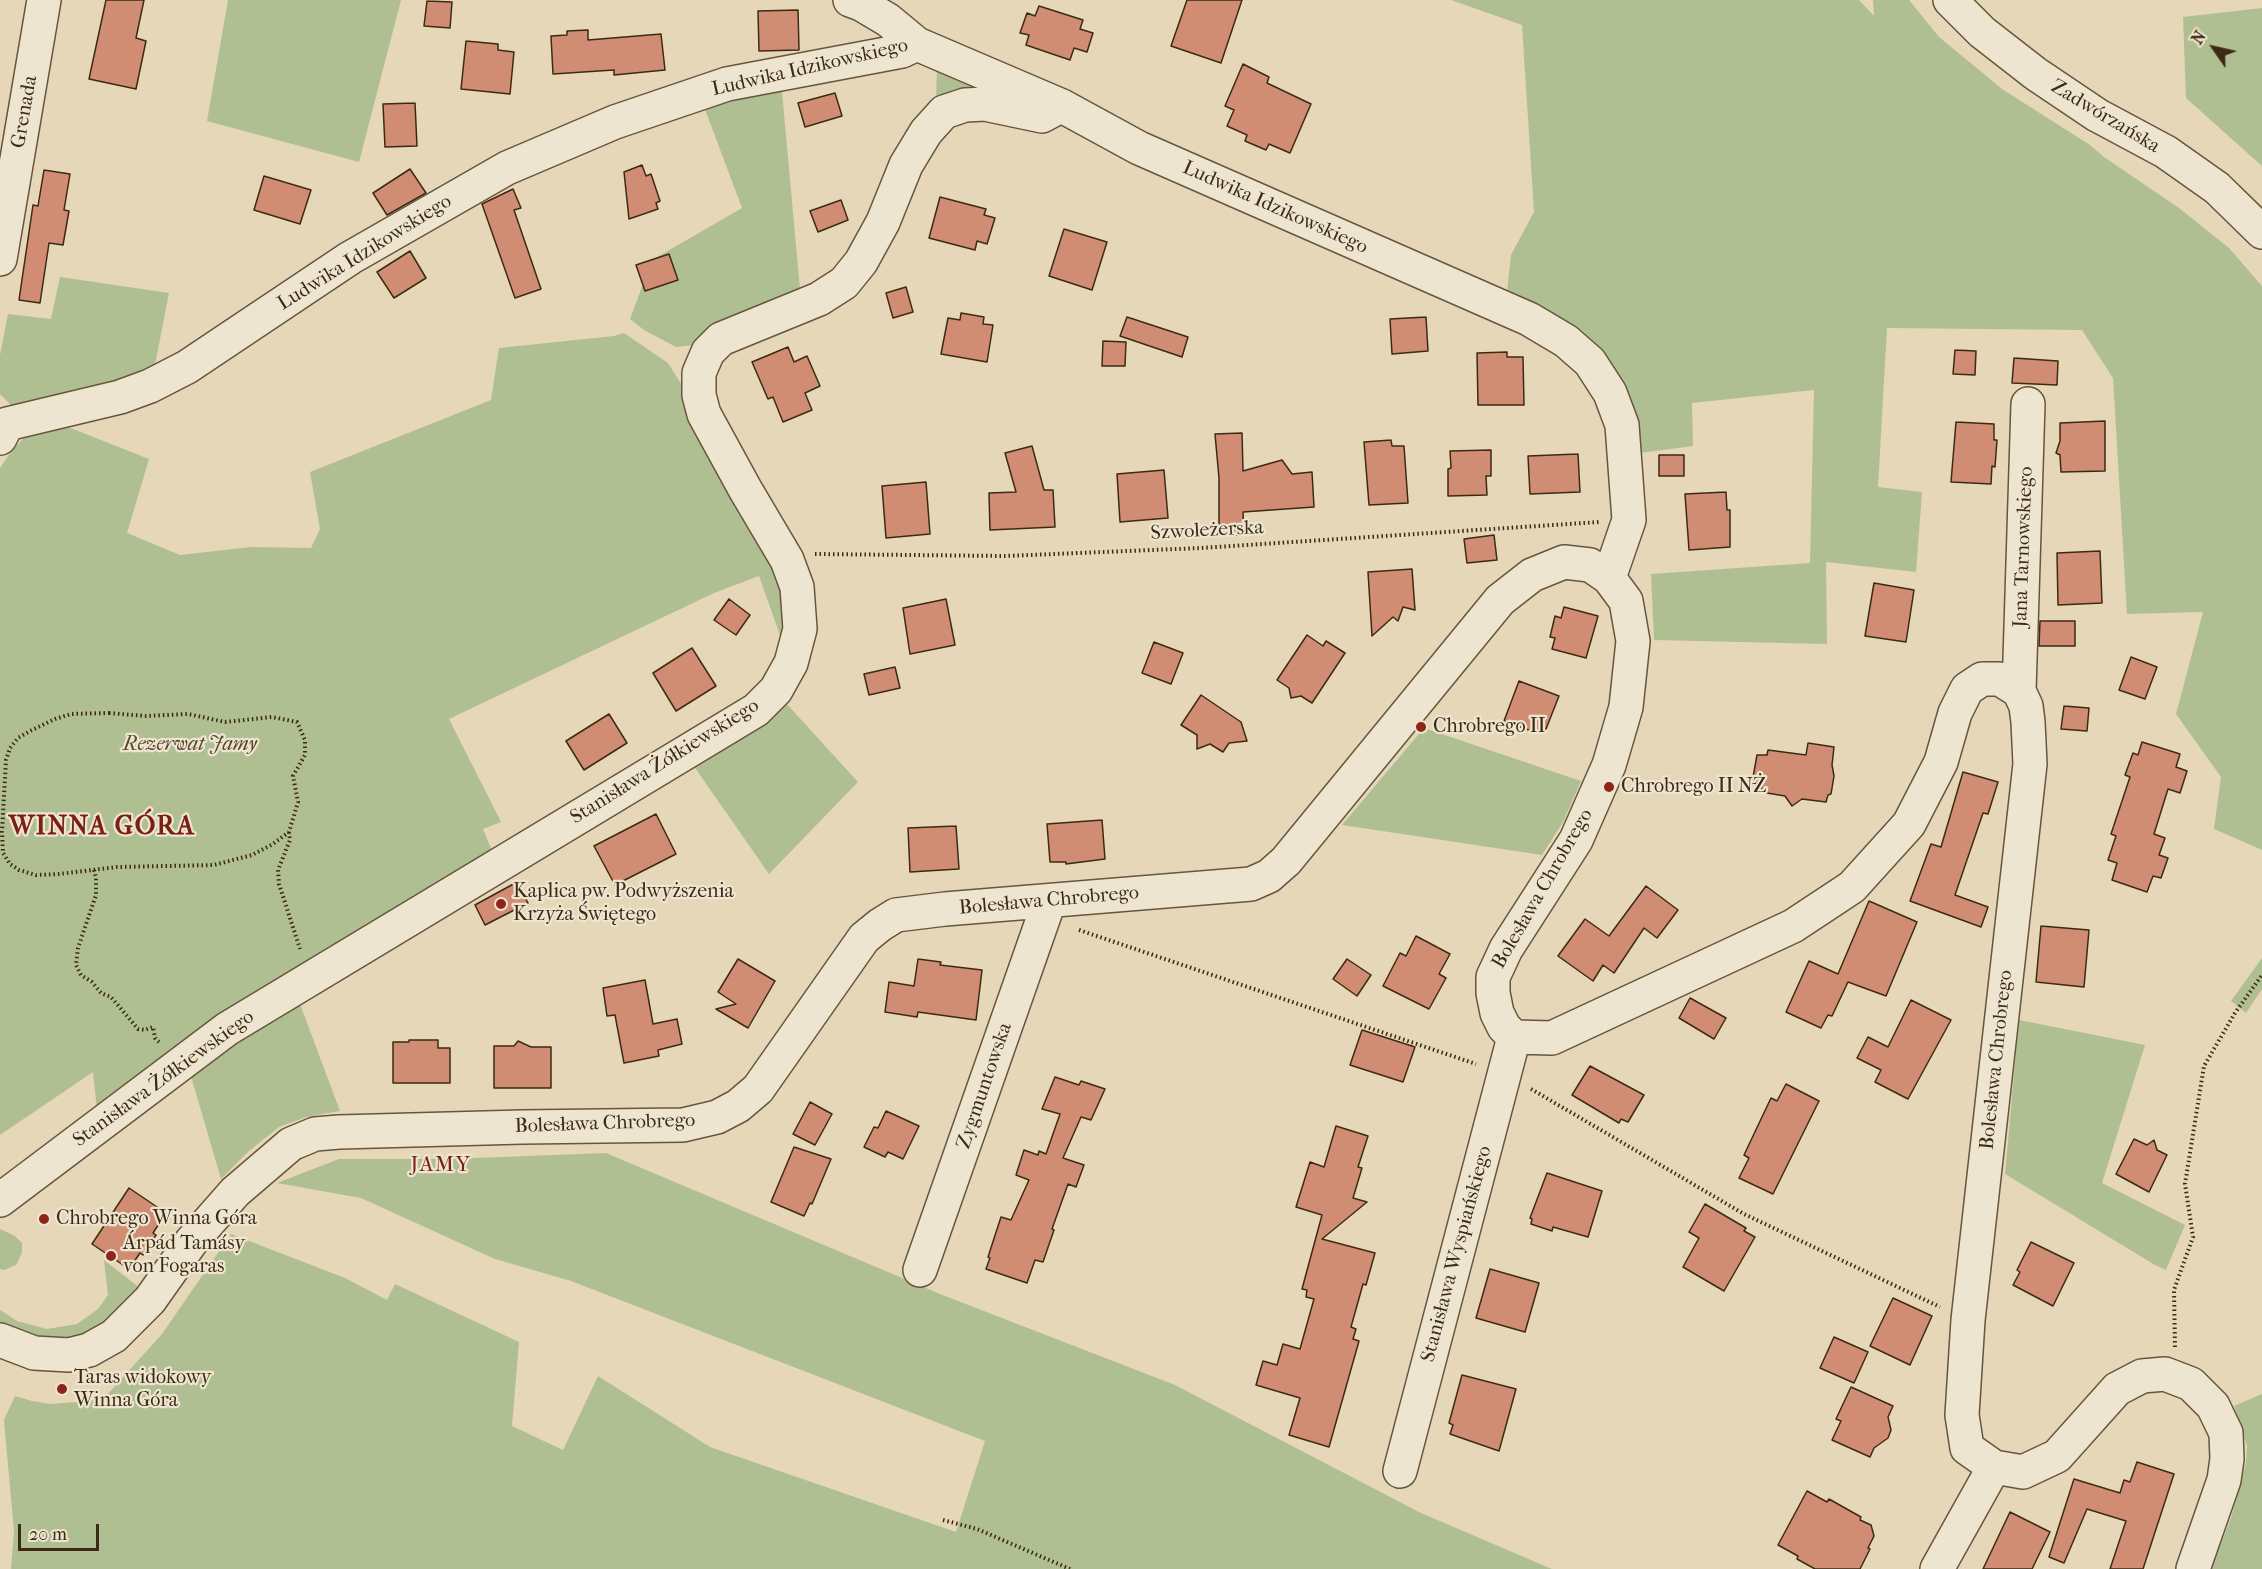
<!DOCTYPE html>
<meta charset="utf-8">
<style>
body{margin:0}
#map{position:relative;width:2262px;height:1569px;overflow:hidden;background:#e5d7b7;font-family:"IM FELL French Canon",serif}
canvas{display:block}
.north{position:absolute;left:2184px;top:18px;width:60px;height:60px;-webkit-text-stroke:4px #eee5d0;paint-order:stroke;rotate:304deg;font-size:16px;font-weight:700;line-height:24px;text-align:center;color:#3d2a14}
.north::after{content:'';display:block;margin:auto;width:21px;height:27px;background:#3d2a14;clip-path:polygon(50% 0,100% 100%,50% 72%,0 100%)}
.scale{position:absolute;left:18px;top:1524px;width:81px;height:27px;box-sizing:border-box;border:3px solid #3d2a14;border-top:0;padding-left:8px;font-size:18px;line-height:21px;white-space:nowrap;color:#3d2a14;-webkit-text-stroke:4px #eee5d0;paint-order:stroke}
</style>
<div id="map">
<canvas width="2262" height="1569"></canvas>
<div class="north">N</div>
<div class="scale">20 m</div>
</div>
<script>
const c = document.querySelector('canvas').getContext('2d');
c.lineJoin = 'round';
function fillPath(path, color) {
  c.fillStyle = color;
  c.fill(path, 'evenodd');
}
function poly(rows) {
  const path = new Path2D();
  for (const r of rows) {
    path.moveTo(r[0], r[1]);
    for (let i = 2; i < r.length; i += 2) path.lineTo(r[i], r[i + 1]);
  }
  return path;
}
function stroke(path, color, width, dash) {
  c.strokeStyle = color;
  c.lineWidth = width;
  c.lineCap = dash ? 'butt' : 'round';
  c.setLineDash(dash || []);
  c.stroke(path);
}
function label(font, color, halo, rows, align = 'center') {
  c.font = font + ' "IM FELL French Canon",serif';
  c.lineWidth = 4.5;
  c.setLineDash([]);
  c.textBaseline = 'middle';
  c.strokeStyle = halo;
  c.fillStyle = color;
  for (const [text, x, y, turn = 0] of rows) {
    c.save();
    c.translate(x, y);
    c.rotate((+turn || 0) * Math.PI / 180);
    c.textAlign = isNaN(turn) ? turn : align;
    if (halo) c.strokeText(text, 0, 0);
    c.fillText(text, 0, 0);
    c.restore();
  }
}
const green = poly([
 [228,0,401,0,359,162,207,121],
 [1451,0,1859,0,1874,16,1873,0,1909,0,1939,37,2002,89,2090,145,2104,157,2179,208,2229,248,2262,286,2262,850,2214,829,2221,777,2176,714,2203,612,2127,614,2113,378,2082,330,1887,328,1878,487,1922,492,1916,572,1826,562,1827,644,1654,640,1651,574,1810,563,1814,390,1692,403,1693,446,1639,453,1627,404,1507,292,1511,255,1534,212,1522,25],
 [2262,8,2262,166,2186,98,2183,17],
 [937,62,1028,96,936,107],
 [781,81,801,300,694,345,676,347,644,330,630,319,652,260,742,208,703,104],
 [60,277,169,293,153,375,23,410,11,405,0,394,0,355,8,314,51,319],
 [624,333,668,363,685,390,787,584,787,655,759,576,714,593,449,719,501,822,483,829,494,856,98,1119,93,1072,0,1135,0,468,12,450,31,431,53,421,149,459,127,533,180,555,251,547,311,548,320,529,310,472,491,400,499,348,614,336],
 [784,701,858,782,769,874,693,765],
 [1424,728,1581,781,1563,822,1542,855,1342,825],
 [2262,958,2262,989,2246,1013,2231,1001],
 [297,996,340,1111,306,1117,279,1127,249,1151,221,1179,188,1066],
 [2019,1020,2145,1045,2102,1183,2185,1225,2166,1270,2155,1265,2005,1174],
 [606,1153,940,1294,1175,1385,1419,1512,1552,1569,11,1569,14,1531,4,1420,15,1396,32,1401,50,1404,90,1401,106,1396,162,1334,231,1234,345,1278,387,1300,395,1284,519,1342,512,1426,563,1450,598,1376,710,1447,956,1532,985,1441,571,1281,495,1259,361,1198,277,1183,339,1159,449,1159],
 [0,1229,15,1236,22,1243,22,1253,16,1265,4,1270,0,1269],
 [104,1260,141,1289,100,1330,73,1340,46,1341,16,1333,0,1322,0,1310,17,1321,47,1329,77,1324,98,1309,108,1295],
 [2262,1394,2262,1569,2211,1569,2231,1518,2246,1463,2247,1446,2234,1406]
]);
const building = poly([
 [106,0,144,0,136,38,146,41,136,89,89,79,106,0],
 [1187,0,1242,0,1221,63,1171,46,1187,0],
 [427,1,452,2,450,28,424,26,427,1],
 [1039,6,1083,20,1080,29,1093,33,1087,52,1074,48,1070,60,1026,45,1029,35,1020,33,1027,13,1035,16,1039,6],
 [798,10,799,50,759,51,758,11,798,10],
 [588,30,588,40,661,34,665,70,614,75,614,70,553,74,551,36,567,35,567,31,588,30],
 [466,41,498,44,498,50,514,52,510,94,461,89,466,41],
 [1243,64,1269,77,1267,83,1311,104,1290,153,1269,144,1266,150,1245,141,1247,135,1227,126,1234,110,1225,106,1243,64],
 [835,93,842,116,805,127,798,103,835,93],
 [415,103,417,146,385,147,383,104,415,103],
 [642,165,646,176,651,174,660,201,656,203,658,209,629,219,624,172,642,165],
 [410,169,426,193,387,215,373,193,410,169],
 [44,170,70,174,64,210,69,211,63,245,49,243,40,303,19,300,33,205,38,206,44,170],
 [264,176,311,190,300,224,254,210,264,176],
 [513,189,521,208,514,210,541,289,515,298,482,204,513,189],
 [940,197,986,209,984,215,995,218,987,244,977,241,975,250,929,238,940,197],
 [841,200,848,220,818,232,810,211,841,200],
 [1064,229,1107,242,1092,290,1049,276,1064,229],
 [410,251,426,278,394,298,377,272,410,251],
 [669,254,678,280,645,291,636,265,669,254],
 [906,287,913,312,893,318,886,293,906,287],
 [961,313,984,317,983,324,993,325,987,362,941,354,948,318,960,320,961,313],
 [1127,317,1188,337,1182,357,1120,336,1127,317],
 [1426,317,1428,351,1392,354,1390,319,1426,317],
 [1103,341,1126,342,1125,366,1102,366,1103,341],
 [788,347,794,362,807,356,820,386,805,393,812,410,783,422,773,397,768,399,752,362,788,347],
 [1955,350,1976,351,1975,375,1953,374,1955,350],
 [1507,352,1507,357,1523,357,1524,405,1478,405,1477,353,1507,352],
 [2014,358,2058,361,2057,385,2012,383,2014,358],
 [2105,421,2105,471,2061,472,2060,455,2056,453,2060,441,2060,423,2105,421],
 [1956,422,1994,424,1994,440,1997,440,1995,467,1992,466,1991,484,1951,482,1956,422],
 [1242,433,1243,471,1282,460,1292,474,1312,472,1314,507,1243,512,1244,535,1219,535,1219,478,1215,434,1242,433],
 [1391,440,1392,446,1404,446,1408,503,1369,505,1364,442,1391,440],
 [1032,446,1044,490,1053,490,1055,527,990,530,989,493,1016,492,1005,453,1032,446],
 [1491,450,1491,476,1486,476,1487,495,1448,496,1448,469,1451,468,1450,451,1491,450],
 [1578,454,1580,492,1530,494,1528,456,1578,454],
 [1659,455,1684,455,1684,476,1659,476,1659,455],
 [1164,470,1168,518,1120,522,1117,474,1164,470],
 [926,482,930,534,886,538,882,486,926,482],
 [1726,492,1727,510,1730,510,1730,547,1689,550,1685,494,1726,492],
 [1494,535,1497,560,1467,563,1464,539,1494,535],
 [2100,551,2102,603,2058,605,2057,553,2100,551],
 [1412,569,1415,610,1403,607,1398,621,1393,617,1372,636,1368,572,1412,569],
 [1874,583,1914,590,1906,642,1865,636,1874,583],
 [729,599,750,615,736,635,714,620,729,599],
 [946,599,955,645,910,654,903,608,946,599],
 [1564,607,1598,616,1586,658,1552,649,1555,638,1550,637,1555,616,1561,618,1564,607],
 [2040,621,2075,621,2075,646,2039,646,2040,621],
 [1307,635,1323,646,1326,641,1345,653,1312,703,1301,696,1291,698,1289,688,1277,680,1307,635],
 [1154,642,1183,653,1171,684,1142,673,1154,642],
 [692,648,716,686,676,711,653,673,692,648],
 [2131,657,2157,667,2145,699,2119,690,2131,657],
 [895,667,900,688,869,695,864,674,895,667],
 [1519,681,1559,696,1546,729,1537,733,1504,721,1519,681],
 [1201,695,1241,722,1247,741,1229,743,1223,752,1210,744,1197,749,1197,735,1181,725,1201,695],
 [2064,706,2089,708,2087,731,2061,729,2064,706],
 [609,714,627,743,584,770,566,741,609,714],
 [2142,742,2180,754,2176,767,2187,771,2180,793,2168,789,2154,834,2165,838,2159,855,2168,858,2161,878,2153,876,2147,892,2112,880,2117,863,2108,860,2116,836,2111,834,2130,777,2125,775,2133,753,2138,755,2142,742],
 [1808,743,1834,747,1832,765,1834,776,1831,794,1828,795,1826,802,1802,799,1792,806,1785,796,1761,792,1762,784,1752,783,1757,755,1767,755,1768,750,1806,755,1808,743],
 [1963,772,1998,782,1988,814,1983,813,1955,895,1988,907,1981,927,1910,901,1931,844,1941,847,1963,772],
 [656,814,676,854,615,885,594,846,656,814],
 [1102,820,1105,859,1066,864,1066,862,1050,862,1047,824,1102,820],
 [956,826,959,869,910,872,908,828,956,826],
 [517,882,528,903,485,925,475,905,517,882],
 [1646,886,1678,910,1657,938,1644,928,1614,973,1603,965,1593,981,1558,956,1585,919,1609,936,1646,886],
 [1869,901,1917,922,1886,996,1848,982,1832,1016,1828,1015,1821,1028,1786,1012,1809,961,1838,974,1869,901],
 [2041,926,2089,930,2084,987,2036,982,2041,926],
 [1416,936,1450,954,1439,974,1446,978,1429,1009,1383,986,1400,953,1406,956,1416,936],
 [738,959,775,981,748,1028,716,1009,736,1004,718,992,738,959],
 [918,959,941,962,940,965,982,970,976,1020,918,1012,917,1017,885,1012,889,982,914,986,918,959],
 [1347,959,1371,975,1357,996,1333,979,1347,959],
 [645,980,653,1024,677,1019,682,1044,658,1050,659,1056,624,1063,615,1015,607,1016,603,988,645,980],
 [1690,998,1726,1018,1714,1039,1679,1018,1690,998],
 [1911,1000,1951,1020,1908,1099,1875,1082,1881,1070,1857,1058,1868,1037,1888,1047,1911,1000],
 [1362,1030,1415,1047,1403,1082,1350,1065,1362,1030],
 [409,1040,438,1040,438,1048,450,1048,450,1083,393,1083,393,1042,409,1042,409,1040],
 [518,1041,531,1047,551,1047,551,1088,494,1088,494,1046,514,1046,518,1041],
 [1590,1066,1644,1095,1628,1122,1621,1119,1619,1123,1572,1095,1590,1066],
 [1055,1077,1079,1085,1081,1081,1105,1089,1091,1120,1081,1117,1063,1158,1084,1165,1076,1187,1068,1184,1052,1229,1054,1230,1043,1262,1035,1260,1027,1283,986,1269,990,1258,988,1257,1001,1217,1011,1220,1029,1180,1016,1175,1024,1150,1038,1155,1039,1151,1046,1154,1060,1114,1042,1109,1055,1077],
 [1786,1084,1819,1101,1773,1194,1739,1178,1749,1158,1744,1155,1771,1098,1777,1101,1786,1084],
 [810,1102,832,1114,815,1145,793,1134,810,1102],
 [886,1111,919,1126,903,1159,888,1152,885,1157,864,1147,874,1127,878,1128,886,1111],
 [1336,1126,1368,1136,1358,1167,1362,1168,1353,1198,1367,1202,1322,1239,1375,1253,1366,1285,1363,1284,1351,1327,1356,1329,1353,1339,1359,1341,1329,1447,1289,1435,1300,1398,1256,1385,1263,1361,1277,1365,1283,1344,1300,1349,1314,1299,1306,1297,1307,1290,1302,1289,1322,1215,1296,1207,1310,1162,1324,1167,1336,1126],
 [2134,1139,2147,1145,2154,1140,2157,1150,2167,1155,2149,1192,2116,1174,2134,1139],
 [794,1147,831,1159,812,1204,810,1203,804,1216,771,1202,794,1147],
 [1547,1173,1602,1191,1588,1237,1553,1227,1552,1231,1531,1224,1532,1219,1530,1218,1547,1173],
 [129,1188,166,1213,153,1233,156,1235,143,1255,140,1253,129,1269,92,1244,129,1188],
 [1705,1204,1746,1228,1744,1231,1755,1237,1724,1291,1683,1267,1699,1238,1689,1232,1705,1204],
 [2031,1242,2074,1263,2053,1306,2013,1285,2020,1272,2017,1270,2031,1242],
 [1490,1269,1539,1283,1525,1332,1476,1318,1490,1269],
 [1893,1298,1932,1316,1910,1365,1870,1346,1893,1298],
 [1834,1337,1868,1352,1854,1383,1820,1368,1834,1337],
 [1462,1375,1516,1389,1499,1451,1450,1434,1453,1425,1449,1423,1462,1375],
 [1851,1387,1893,1406,1888,1417,1891,1430,1888,1438,1874,1448,1870,1457,1832,1440,1841,1421,1836,1419,1851,1387],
 [2137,1462,2174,1474,2143,1569,2110,1569,2126,1521,2087,1509,2064,1563,2049,1557,2074,1479,2120,1493,2124,1480,2130,1482,2137,1462],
 [1807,1491,1827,1502,1829,1499,1861,1517,1860,1520,1871,1525,1874,1536,1868,1548,1870,1549,1860,1569,1815,1569,1797,1559,1798,1556,1778,1545,1807,1491],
 [2010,1512,2050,1532,2032,1569,1983,1569,2010,1512]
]);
const path = poly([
 [815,554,1005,556,1201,548,1599,522],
 [109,713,145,716,188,714,225,722,272,717,297,722,305,740,305,755,293,776,298,802,289,832,273,844,252,855,214,865,117,867,59,874,36,875,19,870,10,864,3,853,2,832,6,760,10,748,18,738,30,731,55,719,71,714,109,713],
 [289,832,290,840,278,870,279,884,300,949],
 [94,870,96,878,96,895,78,948,76,965,81,975,92,982,101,993,111,997,138,1029,145,1030,153,1027,155,1038,159,1042],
 [1079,930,1476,1064],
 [1531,1089,1744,1214,1940,1307],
 [2175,1347,2174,1290,2193,1237,2185,1184,2204,1066,2235,1013,2262,975],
 [943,1520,977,1529,1070,1569]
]);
const minor = poly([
 [850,0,861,4,888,20,917,44],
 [1950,0,1982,32,2036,74,2097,115,2166,152,2217,188,2262,232],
 [0,259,44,0],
 [0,438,7,424,120,397,150,386,187,367,350,258,507,168,615,122,727,84,902,51,917,44,1062,106,1139,148,1529,319,1566,341,1590,362,1610,393,1622,425,1629,520,1609,578],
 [2019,691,2028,404],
 [0,1200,227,1029,756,710,776,690,791,663,800,629,797,587,787,560,745,489,704,414,699,395,699,373,708,352,721,339,819,299,844,283,861,262,883,222,906,165,926,132,944,112,965,105,985,104,1042,116,1055,109],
 [920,1270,1049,902],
 [0,1340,34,1353,69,1355,89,1350,114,1336,150,1300,191,1242,235,1192,291,1144,315,1134,339,1132,522,1127,683,1125,717,1117,738,1106,758,1089,864,938,880,925,896,915,945,909,1251,884,1269,876,1286,861,1500,600,1532,575,1564,562,1590,565,1609,578,1626,601,1633,641,1626,707,1609,765,1576,840,1506,949,1493,977,1493,993,1497,1013,1504,1027,1514,1037,1552,1038,1793,926,1852,887,1909,824,1941,762,1955,713,1967,689,1982,679,2000,679,2019,691,2026,706,2028,722,2030,764,1968,1320,1962,1415,1967,1448,1994,1467,2023,1472,2057,1456,2117,1389,2142,1376,2165,1374,2191,1384,2213,1406,2226,1433,2227,1459,2224,1480,2193,1569],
 [1400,1471,1514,1037],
 [1937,1569,1994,1467]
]);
const markers = [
 [1421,727,6,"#8f2418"],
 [1609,787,6,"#8f2418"],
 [501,904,6,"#8f2418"],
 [44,1219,6,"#8f2418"],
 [111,1256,6,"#8f2418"],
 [62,1389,6,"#8f2418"]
];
const streetNames = [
 ["Ludwika Idzikowskiego",810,68,-13],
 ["Grenada",25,112,-80],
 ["Zadwórzańska",2105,117,31],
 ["Ludwika Idzikowskiego",1275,208,24],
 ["Ludwika Idzikowskiego",365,253,-32],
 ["Szwoleżerska",1207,531,-3],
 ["Jana Tarnowskiego",2024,547,-88],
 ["Stanisława Żółkiewskiego",665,762,-32],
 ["Bolesława Chrobrego",1543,889,-60],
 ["Bolesława Chrobrego",1049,901,-5],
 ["Bolesława Chrobrego",1997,1060,-84],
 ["Stanisława Żółkiewskiego",164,1079,-36],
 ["Zygmuntowska",985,1086,-71],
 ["Bolesława Chrobrego",605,1124,-2],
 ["Stanisława Wyspiańskiego",1457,1254,-75]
];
const poiNames = [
 ["Chrobrego II",1433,727],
 ["Chrobrego II NŻ",1621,787],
 ["Kaplica pw. Podwyższenia",513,892],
 ["Krzyża Świętego",513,915],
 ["Chrobrego Winna Góra",56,1219],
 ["Árpád Tamásy",123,1244],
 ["von Fogaras",123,1267],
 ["Taras widokowy",74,1378],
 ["Winna Góra",74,1401]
];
const parkNames = [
 ["Rezerwat Jamy",190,745]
];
const neighbourhoodNames = [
 ["JAMY",441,1166]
];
const districtNames = [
 ["WINNA GÓRA",102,828]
];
fillPath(green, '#b0bf92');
fillPath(building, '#d18d73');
stroke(building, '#3d2a14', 1.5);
stroke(minor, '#67553d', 36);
stroke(path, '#3d2a14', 4, [1.5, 3]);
stroke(minor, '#eee5d0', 33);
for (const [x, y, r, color] of markers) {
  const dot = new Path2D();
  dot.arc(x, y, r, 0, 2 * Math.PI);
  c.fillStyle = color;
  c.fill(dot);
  stroke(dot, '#eee5d0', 2);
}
label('20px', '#3d2a14', '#eee5d0', streetNames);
label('20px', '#3d2a14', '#eee5d0', poiNames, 'left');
label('italic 20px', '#54482d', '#eee5d0', parkNames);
c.letterSpacing = '1.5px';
label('21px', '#7a1f14', '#eee5d0', neighbourhoodNames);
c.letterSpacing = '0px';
c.letterSpacing = '1.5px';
label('bold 26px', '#7a1f14', '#eee5d0', districtNames);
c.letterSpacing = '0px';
</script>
